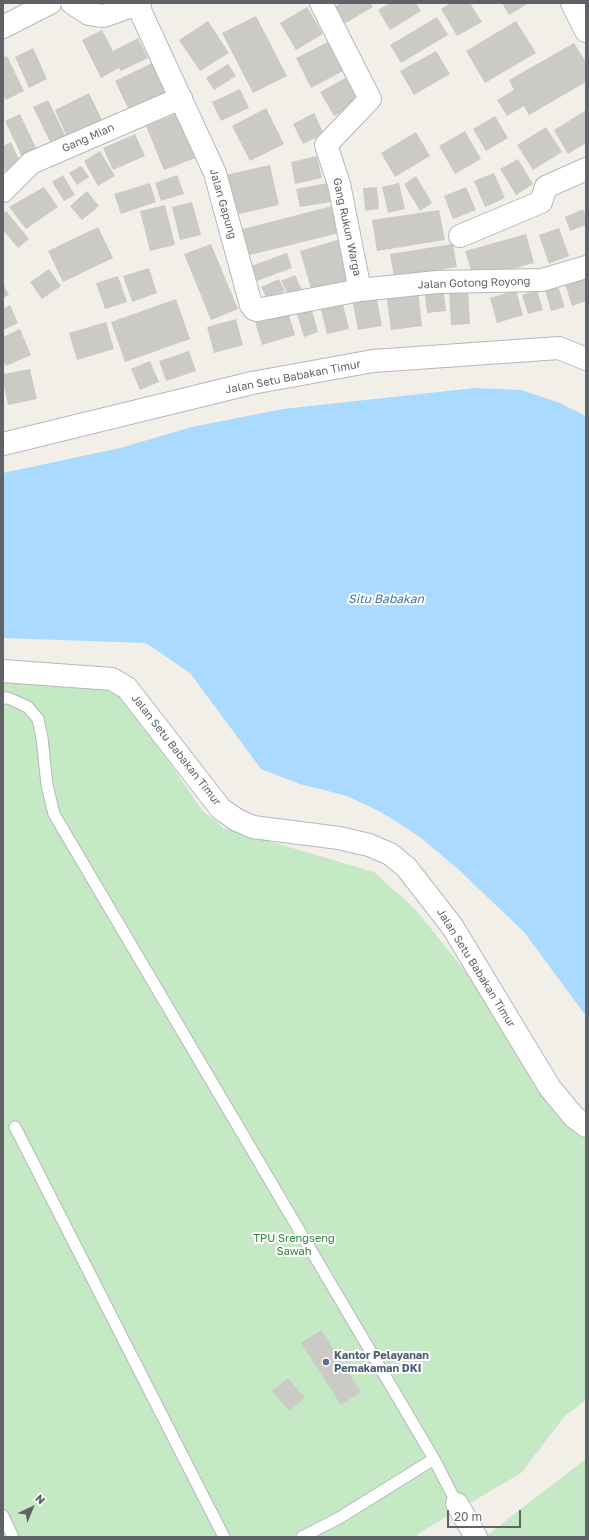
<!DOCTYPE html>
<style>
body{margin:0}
#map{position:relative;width:589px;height:1540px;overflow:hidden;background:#f1efe8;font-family:"Golos Text",sans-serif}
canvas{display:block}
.frame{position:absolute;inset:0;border:4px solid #5f6368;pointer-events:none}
.north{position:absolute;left:12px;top:1488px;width:40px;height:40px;-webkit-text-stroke:3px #fff;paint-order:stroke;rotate:44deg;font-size:11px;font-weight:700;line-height:16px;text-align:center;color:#5f6368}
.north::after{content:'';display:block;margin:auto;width:14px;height:18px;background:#5f6368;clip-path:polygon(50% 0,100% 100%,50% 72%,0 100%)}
.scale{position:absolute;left:447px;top:1510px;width:74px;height:18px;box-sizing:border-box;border:2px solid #5f6368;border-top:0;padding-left:5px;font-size:12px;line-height:14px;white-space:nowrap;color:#5f6368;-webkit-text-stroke:3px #fff;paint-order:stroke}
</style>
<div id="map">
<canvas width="589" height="1540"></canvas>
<div class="frame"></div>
<div class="north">N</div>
<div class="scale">20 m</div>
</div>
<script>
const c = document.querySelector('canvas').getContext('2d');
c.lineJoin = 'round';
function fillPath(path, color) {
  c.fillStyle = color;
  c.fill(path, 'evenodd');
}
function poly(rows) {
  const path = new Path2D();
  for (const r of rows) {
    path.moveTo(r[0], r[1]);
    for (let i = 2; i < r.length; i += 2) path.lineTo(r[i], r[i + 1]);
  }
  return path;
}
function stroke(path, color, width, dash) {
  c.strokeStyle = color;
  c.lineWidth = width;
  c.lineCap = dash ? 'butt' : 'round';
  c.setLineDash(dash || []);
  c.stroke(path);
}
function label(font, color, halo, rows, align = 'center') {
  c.font = font + ' "Golos Text",sans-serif';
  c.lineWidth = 4;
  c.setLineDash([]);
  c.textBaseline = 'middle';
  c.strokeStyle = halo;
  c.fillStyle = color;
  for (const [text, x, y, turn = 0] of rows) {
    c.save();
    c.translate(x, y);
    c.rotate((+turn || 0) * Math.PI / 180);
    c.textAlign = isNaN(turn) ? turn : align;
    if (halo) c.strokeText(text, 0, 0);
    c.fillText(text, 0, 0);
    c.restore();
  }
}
const green = poly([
 [3,681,90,682,124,698,203,811,224,828,374,872,415,909,560,1089,586,1114,586,1400,565,1416,521,1473,419,1533,416,1537,3,1537],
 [586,1459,586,1537,485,1537,509,1518]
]);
const water = poly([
 [475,388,521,390,560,403,586,416,586,1016,524,932,458,869,420,837,381,812,347,796,300,784,261,769,190,673,146,643,3,638,3,473,120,448,192,427,283,409]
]);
const building = poly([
 [342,3,370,3,373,7,344,24,334,7],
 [390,3,416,3,421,11,390,30,378,10],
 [451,3,470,3,482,22,457,36,441,9],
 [502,3,529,3,509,15],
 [307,7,323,34,296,50,280,23],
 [256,16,287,76,253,93,222,33],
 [437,17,448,35,401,63,390,45],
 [208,21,229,53,200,71,179,40],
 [516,21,536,53,485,83,466,51],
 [102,30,113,51,138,38,148,58,121,71,119,68,101,78,82,40],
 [328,42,343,71,311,88,296,58],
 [574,43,586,62,586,82,529,115,524,106,507,116,497,100,514,90,509,80],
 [33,48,47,79,29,88,15,57],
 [436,51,450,74,414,95,400,71],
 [7,56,24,91,6,100,3,95,3,58],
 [152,63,167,94,129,110,115,81],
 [228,64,236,76,214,90,206,78],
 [349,76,363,100,334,116,320,92],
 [240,89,249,108,221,121,212,102],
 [89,93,102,120,67,137,55,110],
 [48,100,66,137,51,144,33,107],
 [266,108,284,144,250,161,232,126],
 [586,110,586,143,568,154,554,130],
 [181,112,198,157,164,170,146,126],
 [314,113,324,134,303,144,293,124],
 [20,114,38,152,23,159,5,121],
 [495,116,508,138,486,151,473,129],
 [546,127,562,152,533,170,517,145],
 [465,131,481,159,455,174,439,146],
 [416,132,430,156,395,177,381,153],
 [135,134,145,156,113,170,103,148],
 [11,142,23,168,7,175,3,167,3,146],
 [100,151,115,176,98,186,84,161],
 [317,156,322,178,295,184,291,162],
 [518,159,533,184,516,195,500,169],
 [270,165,279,205,234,215,225,175],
 [81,166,89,177,77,185,69,173],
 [494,173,505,198,485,207,474,181],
 [63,175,75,195,64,201,52,182],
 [177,175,184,194,161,201,155,183],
 [416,176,432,203,420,211,404,184],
 [150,183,156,202,121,214,114,194],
 [327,183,331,202,300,207,296,189],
 [399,183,405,209,388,213,382,187],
 [44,187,58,207,26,229,9,207],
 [377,187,379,209,365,211,363,188],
 [466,187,476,210,453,219,444,196],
 [87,191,99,206,82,220,70,206],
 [192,202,201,235,180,240,172,207],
 [165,205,175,245,150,251,140,211],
 [332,206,339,233,246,256,239,230],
 [583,209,586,216,586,225,570,231,565,217],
 [439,210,445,240,377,251,372,220],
 [6,211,29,239,18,248,3,230,3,213],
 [98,227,113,258,63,282,48,251],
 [559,228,569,256,549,264,539,235],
 [526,234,534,263,474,280,465,251],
 [341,239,353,281,312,292,300,251],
 [211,244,238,309,211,320,184,254],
 [453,244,457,267,394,277,390,254],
 [287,253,292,268,257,281,251,266],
 [149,268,157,293,132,302,123,276],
 [49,269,61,286,42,299,30,282],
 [295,275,302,290,289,296,281,281],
 [118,276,127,302,105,309,96,283],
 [586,277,586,301,572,306,565,284],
 [279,279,285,291,267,299,261,287],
 [3,284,9,295,3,298],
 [443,285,446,311,427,313,424,287],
 [558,286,565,307,551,311,545,290],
 [468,288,470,324,451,325,449,289],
 [418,290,422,326,391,330,386,294],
 [516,290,523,315,497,323,490,298],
 [537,290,543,310,528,314,522,295],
 [376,294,382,326,358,330,352,299],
 [176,299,190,339,125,362,111,322],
 [342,300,349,329,327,334,320,306],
 [10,305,18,323,3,330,3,309],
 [311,307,318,332,304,337,296,311],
 [287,309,295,335,262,345,254,318],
 [236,319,243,345,214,353,207,327],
 [106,322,114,349,77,360,69,333],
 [20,329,31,355,6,366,3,360,3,337],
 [189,351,196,371,166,381,159,361],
 [150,361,159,382,140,390,131,369],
 [30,369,37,399,8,405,3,381,3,374],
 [321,1330,361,1392,341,1405,301,1343],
 [288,1378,305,1398,289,1411,272,1391]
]);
const service = poly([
 [3,698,8,698,28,707,38,719,42,738,47,785,54,814,434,1459,457,1504],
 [15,1127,224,1537],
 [3,1516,13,1537],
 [302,1537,339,1518,434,1459]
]);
const minor = poly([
 [72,3,89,14,104,16,140,3],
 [321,3,370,99,326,145,339,184,360,290],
 [572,3,586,31],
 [137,4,215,173,251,305,254,309,257,310,360,290,437,282,542,280,586,267],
 [3,27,50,3],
 [3,191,31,163,181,98],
 [460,236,541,202,546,187,586,169],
 [3,444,252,383,373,361,559,348,586,359],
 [3,671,112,679,127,688,221,809,237,820,253,827,339,838,369,845,390,854,406,867,452,926,550,1088,574,1117,586,1126],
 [457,1504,476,1537]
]);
const markers = [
 [326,1362,4,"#5c6f8a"]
];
const streetNames = [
 ["Gang Mian",88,138,-24],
 ["Jalan Gapung",223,204,74],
 ["Gang Rukun Warga",347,227,78],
 ["Jalan Gotong Royong",474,283,-2],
 ["Jalan Setu Babakan Timur",293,377,-11],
 ["Jalan Setu Babakan Timur",176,750,52],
 ["Jalan Setu Babakan Timur",476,968,58]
];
const parkNames = [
 ["TPU Srengseng",294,1239],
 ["Sawah",294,1252]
];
const serviceNames = [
 ["Kantor Pelayanan",334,1356],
 ["Pemakaman DKI",334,1369]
];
const waterNames = [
 ["Situ Babakan",386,599]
];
fillPath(green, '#c5e8c5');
fillPath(water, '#aadaff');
fillPath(building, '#cccac5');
stroke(service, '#b5b8bc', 13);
stroke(minor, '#b5b8bc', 24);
stroke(service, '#fff', 11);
stroke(minor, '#fff', 22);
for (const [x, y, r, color] of markers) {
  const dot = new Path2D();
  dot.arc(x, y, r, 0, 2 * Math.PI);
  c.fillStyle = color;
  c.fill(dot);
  stroke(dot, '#fff', 1.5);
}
label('11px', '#5f6368', '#fff', streetNames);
label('11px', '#348238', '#fff', parkNames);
label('bold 11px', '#4e5e75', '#fff', serviceNames, 'left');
label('italic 12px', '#4174aa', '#fff', waterNames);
</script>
